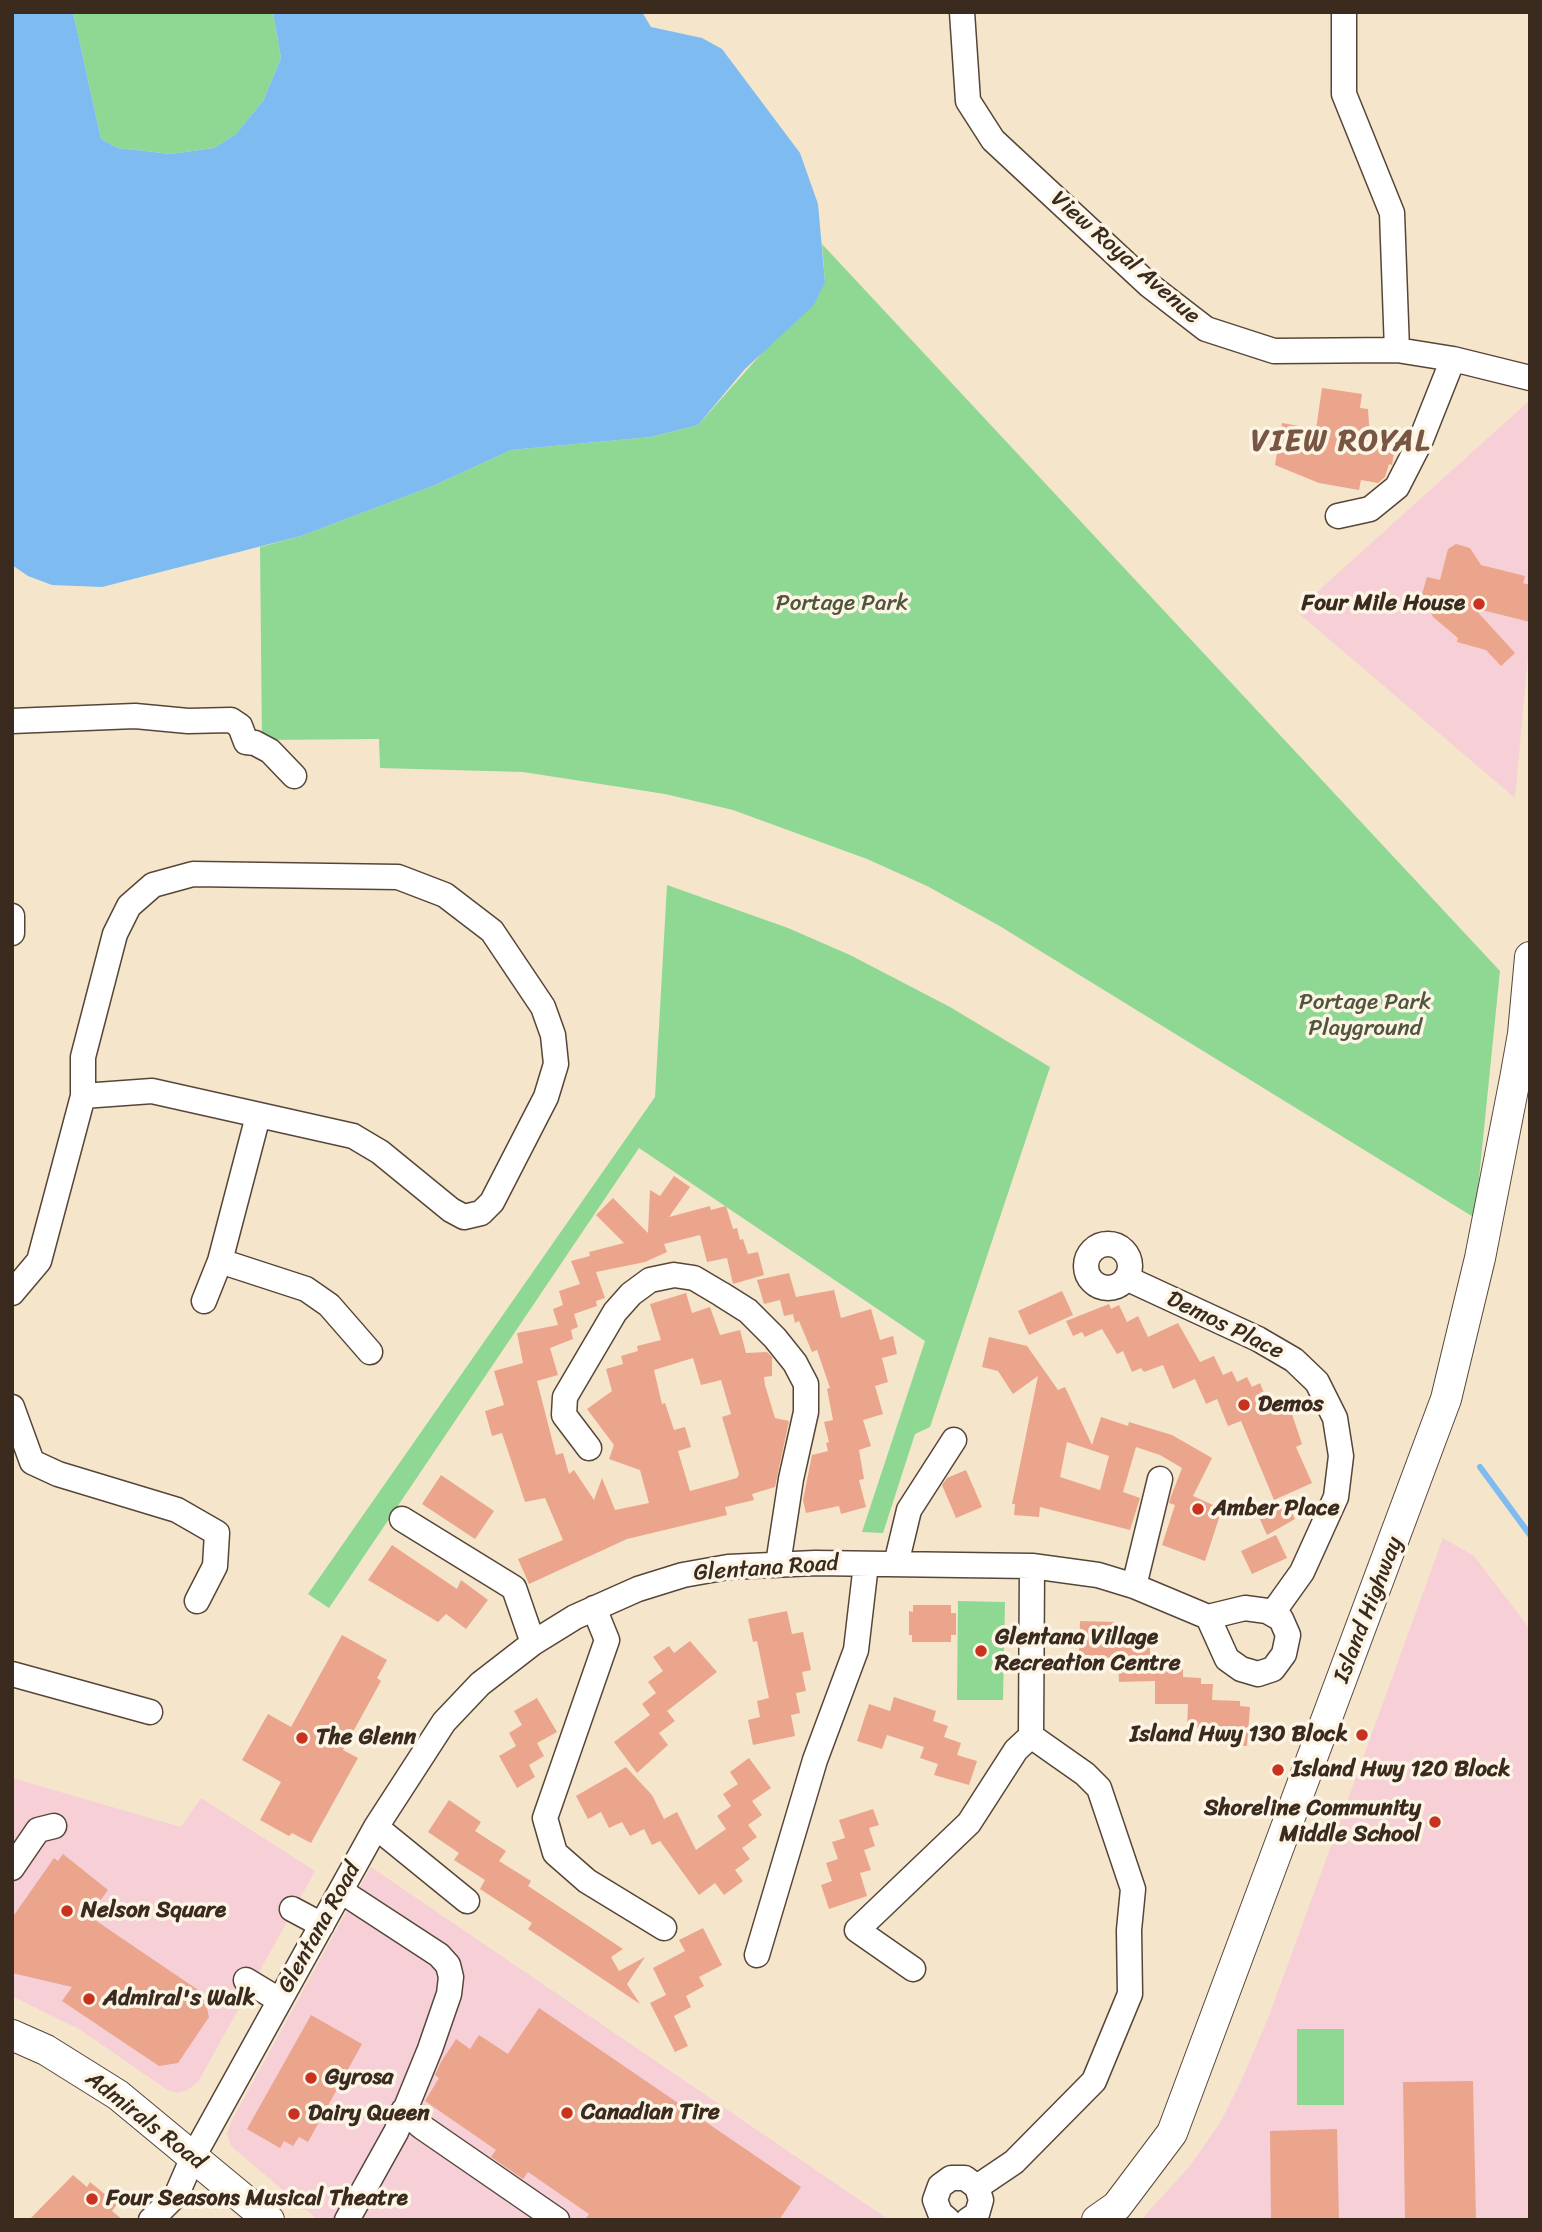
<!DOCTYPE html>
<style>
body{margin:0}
#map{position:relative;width:1542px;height:2232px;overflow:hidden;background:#f5e5cb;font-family:Sriracha,sans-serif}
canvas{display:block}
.frame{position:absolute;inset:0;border:14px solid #3b2a1e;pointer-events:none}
</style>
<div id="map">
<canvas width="1542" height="2232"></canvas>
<div class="frame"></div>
</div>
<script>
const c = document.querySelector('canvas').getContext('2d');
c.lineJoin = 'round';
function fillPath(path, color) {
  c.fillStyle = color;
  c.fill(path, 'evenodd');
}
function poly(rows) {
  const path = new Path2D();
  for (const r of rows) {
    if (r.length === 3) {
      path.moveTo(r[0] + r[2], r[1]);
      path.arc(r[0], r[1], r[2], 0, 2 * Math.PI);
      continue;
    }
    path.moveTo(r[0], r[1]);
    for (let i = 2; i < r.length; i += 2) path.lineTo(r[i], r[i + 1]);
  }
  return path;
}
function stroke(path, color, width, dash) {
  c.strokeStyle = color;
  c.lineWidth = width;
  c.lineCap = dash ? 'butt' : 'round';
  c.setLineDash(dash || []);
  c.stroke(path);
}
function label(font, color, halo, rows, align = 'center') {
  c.font = font + ' Sriracha,sans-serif';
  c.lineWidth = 7;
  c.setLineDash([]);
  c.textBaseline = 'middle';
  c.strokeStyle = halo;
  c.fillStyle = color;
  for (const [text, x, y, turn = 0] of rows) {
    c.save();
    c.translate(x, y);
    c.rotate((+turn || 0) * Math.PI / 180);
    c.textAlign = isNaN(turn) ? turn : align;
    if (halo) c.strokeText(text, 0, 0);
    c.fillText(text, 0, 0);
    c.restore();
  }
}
const built = poly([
 [1530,400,1530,634,1515,798,1296,611],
 [1443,1538,1474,1556,1530,1629,1530,2220,1141,2220,1189,2167,1220,2123,1242,2079,1269,2016],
 [12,1778,181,1827,201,1798,315,1871,198,2082,186,2091,176,2093,166,2089,79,2029,12,1996],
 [371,1867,384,1876,889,2220,318,2220,231,2146,227,2134,231,2122]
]);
const green = poly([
 [73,12,273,12,281,58,263,101,236,134,214,148,171,154,118,148,101,139],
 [822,244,1500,971,1475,1218,998,925,927,886,867,859,733,810,665,794,523,772,380,768,379,739,262,740,260,547,301,536,433,486,511,450,651,437,698,425,825,282],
 [667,885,788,928,850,955,950,1007,1050,1067,930,1427,915,1434,883,1533,862,1532,925,1341,639,1148,329,1608,308,1594,655,1097],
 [958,1601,1005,1602,1003,1700,957,1700],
 [1297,2029,1344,2029,1344,2105,1297,2105]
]);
const water = poly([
 [12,12,73,12,101,139,118,148,171,154,214,148,236,134,263,101,281,58,273,12,642,12,651,27,702,38,722,49,800,153,818,204,825,282,814,305,745,369,698,425,651,437,511,450,433,486,301,536,102,587,52,585,28,576,12,565]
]);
const stream = poly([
 [1480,1467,1530,1535]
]);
const building = poly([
 [1322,388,1362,394,1360,408,1368,409,1370,438,1396,442,1392,465,1389,464,1385,477,1378,483,1361,480,1359,490,1319,483,1275,465,1282,423,1316,429],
 [1456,544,1470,548,1481,565,1525,576,1523,583,1530,585,1530,622,1474,608,1515,653,1501,666,1486,650,1457,642,1458,638,1433,617,1422,594,1427,577,1440,580,1448,549],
 [674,1176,690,1187,669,1217,710,1206,711,1210,726,1206,733,1229,737,1228,740,1240,743,1239,748,1254,758,1252,764,1275,733,1284,727,1258,707,1262,700,1235,664,1244,667,1252,645,1262,596,1272,605,1298,596,1301,597,1306,574,1314,578,1327,571,1330,573,1339,550,1348,558,1375,537,1381,556,1455,563,1453,569,1474,574,1470,594,1500,602,1478,615,1510,649,1503,640,1470,609,1459,614,1445,587,1409,612,1391,606,1369,623,1364,621,1356,638,1351,637,1346,661,1340,650,1304,686,1293,692,1313,710,1307,720,1335,740,1330,746,1353,767,1352,772,1357,772,1376,764,1377,765,1385,775,1418,789,1421,775,1487,752,1494,754,1500,725,1507,727,1515,627,1539,529,1584,518,1559,563,1540,545,1498,525,1502,502,1433,492,1436,485,1411,504,1405,494,1371,523,1363,517,1333,558,1325,553,1309,563,1305,559,1291,580,1284,571,1261,590,1256,589,1252,624,1243,596,1215,613,1198,648,1233,650,1190,660,1196],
 [693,1358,701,1385,721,1380,731,1414,722,1417,739,1474,737,1478,690,1491,678,1451,691,1447,685,1427,674,1430,665,1403,662,1404,654,1370],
 [789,1273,796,1297,834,1290,841,1318,871,1309,880,1340,893,1336,897,1354,882,1358,888,1382,875,1386,883,1414,863,1420,871,1446,859,1450,864,1479,859,1480,866,1507,841,1514,839,1506,806,1513,803,1500,812,1455,828,1451,826,1443,829,1442,824,1422,833,1420,827,1389,830,1388,817,1350,812,1352,799,1321,795,1323,793,1314,784,1316,780,1300,764,1304,757,1280],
 [1062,1291,1073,1315,1029,1335,1018,1311],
 [1109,1304,1111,1309,1119,1305,1127,1322,1138,1316,1148,1337,1178,1323,1200,1362,1214,1356,1223,1375,1232,1371,1237,1382,1247,1377,1252,1387,1260,1383,1271,1411,1289,1405,1302,1444,1296,1447,1312,1483,1274,1500,1241,1421,1228,1426,1217,1399,1206,1404,1195,1379,1173,1389,1163,1365,1144,1372,1141,1368,1132,1372,1123,1351,1117,1354,1102,1329,1085,1337,1082,1332,1073,1336,1066,1321],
 [989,1337,1027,1346,1058,1390,1065,1387,1092,1445,1101,1417,1128,1426,1129,1422,1172,1435,1212,1458,1193,1496,1222,1509,1205,1561,1162,1545,1175,1505,1169,1503,1170,1499,1182,1468,1160,1455,1136,1447,1123,1492,1140,1498,1130,1530,1040,1507,1039,1517,1014,1515,1015,1504,1012,1504,1038,1376,1013,1394,998,1371,982,1367],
 [1067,1442,1109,1456,1100,1490,1060,1477],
 [966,1470,982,1507,956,1518,942,1485,947,1478],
 [441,1475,494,1511,475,1539,422,1504],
 [1286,1500,1295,1519,1267,1535,1257,1513],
 [1276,1535,1287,1558,1252,1574,1241,1551],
 [392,1545,457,1589,461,1580,488,1600,466,1629,446,1614,438,1622,368,1580],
 [913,1605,951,1605,951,1613,956,1613,956,1635,951,1635,951,1642,912,1642,912,1635,909,1635,909,1611,913,1612],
 [787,1611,792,1634,803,1632,811,1670,802,1672,806,1691,796,1693,800,1713,791,1715,795,1736,753,1745,748,1720,760,1717,757,1701,769,1698,757,1641,753,1642,748,1619],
 [1080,1621,1116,1622,1115,1637,1150,1636,1150,1655,1171,1655,1171,1661,1183,1661,1183,1677,1201,1678,1201,1684,1213,1684,1212,1700,1240,1701,1240,1706,1250,1707,1247,1746,1216,1744,1216,1728,1187,1727,1188,1704,1155,1704,1155,1681,1119,1682,1118,1658,1079,1657],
 [342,1635,387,1660,377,1678,381,1681,343,1750,358,1758,311,1843,292,1833,289,1836,260,1820,281,1782,242,1760,268,1714,291,1727],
 [690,1641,717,1672,667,1711,675,1721,659,1733,668,1745,637,1773,614,1742,650,1715,642,1704,656,1693,648,1682,663,1671,653,1657,669,1646,674,1653],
 [894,1697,936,1711,933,1721,948,1726,944,1737,961,1743,957,1755,977,1761,969,1785,934,1775,938,1764,920,1758,924,1747,887,1735,882,1749,857,1741,869,1704,890,1711],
 [537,1698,557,1732,537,1743,544,1756,529,1765,535,1777,517,1788,499,1756,516,1746,509,1733,522,1725,514,1711],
 [749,1758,771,1788,752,1801,762,1815,748,1825,757,1837,742,1848,750,1859,735,1870,743,1881,724,1895,715,1883,699,1895,660,1841,652,1845,644,1829,630,1836,622,1822,609,1828,601,1812,588,1819,576,1796,626,1767,652,1795,664,1819,677,1812,696,1850,726,1829,717,1816,731,1806,723,1794,738,1784,730,1772],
 [449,1800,481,1822,475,1831,506,1851,499,1861,531,1881,528,1886,623,1949,611,1957,619,1971,645,1957,627,1984,640,2004,528,1929,532,1923,480,1889,485,1880,454,1860,459,1853,428,1832],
 [873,1809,879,1825,869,1828,875,1846,864,1850,871,1870,860,1873,867,1896,829,1909,821,1885,832,1881,826,1863,838,1859,832,1842,845,1838,839,1820],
 [63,1854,108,1890,89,1916,204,1994,209,2017,178,2063,159,2066,62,2001,72,1987,12,1973,12,1918,54,1858,58,1861],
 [703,1928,722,1965,699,1977,704,1986,686,1996,691,2007,674,2016,688,2046,675,2052,650,2003,666,1995,653,1968,685,1951,679,1940],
 [539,2008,801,2187,779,2220,585,2220,589,2214,528,2172,523,2179,491,2157,496,2150,425,2101,439,2078,435,2075,441,2062,456,2039,470,2049,479,2035,508,2054],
 [311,2015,362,2044,308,2142,299,2137,293,2146,284,2141,280,2148,247,2129],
 [1473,2081,1476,2220,1405,2220,1403,2082],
 [1337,2129,1339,2220,1271,2220,1270,2131],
 [73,2175,87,2187,90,2182,117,2204,112,2211,123,2220,29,2220]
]);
const minor = poly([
 [962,12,968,101,993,140,1149,285,1206,329,1274,351,1397,350,1453,359,1530,378],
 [1344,12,1344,94,1392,213,1397,350],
 [1338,516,1370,509,1397,487,1420,442,1453,359],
 [12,721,135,716,188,721,231,720,240,726,246,742,255,743,270,751,294,776],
 [12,916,12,933],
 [1108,1266,22],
 [220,1261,306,1289,329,1305,370,1352],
 [1126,1278,1258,1339,1294,1360,1317,1382,1335,1418,1341,1456,1336,1497,1302,1572,1272,1614],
 [12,1293,39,1261,83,1096,83,1057,115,934,129,906,153,885,193,874,398,877,445,895,492,931,543,1007,553,1035,556,1064,546,1097,492,1202,481,1213,464,1217,451,1210,380,1152,353,1136,152,1091,83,1096],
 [204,1301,220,1261,258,1116],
 [12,1407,32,1462,58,1474,177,1510,217,1533,215,1566,197,1601],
 [589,1448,564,1415,565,1397,615,1312,631,1294,650,1280,674,1275,694,1278,721,1294,748,1311,775,1338,795,1363,806,1384,806,1412,791,1479,778,1564],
 [402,1519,514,1588,533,1643],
 [896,1564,909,1510,954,1440],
 [1134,1586,1160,1479],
 [594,1608,607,1640,545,1818,555,1853,587,1881,664,1928],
 [12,1674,150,1712],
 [376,1827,467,1901],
 [12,1868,38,1830,54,1826],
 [341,1891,439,1955,448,1965,451,1977,449,1994,430,2049,396,2132,347,2220],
 [292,1909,322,1925],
 [757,1955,815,1760,856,1650,866,1564],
 [913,1969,857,1930,969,1823,1016,1750,1031,1736],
 [246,1980,279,2000],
 [403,2111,422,2127,557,2220],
 [977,2187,1014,2162,1094,2081,1130,1994,1129,1930,1133,1889,1099,1788,1085,1774,1031,1736,1032,1566],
 [151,2220,177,2194,193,2157,376,1827,444,1722,480,1684,533,1643,575,1617,638,1589,683,1575,728,1567,815,1563,1032,1566,1098,1575,1134,1586,1208,1617,1245,1608,1267,1611,1281,1619,1288,1635,1284,1654,1273,1669,1258,1674,1241,1669,1227,1659,1208,1617],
 [948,2220,940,2213,935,2200,940,2186,951,2178,965,2178,977,2187,981,2200,977,2214,968,2220]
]);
const major = poly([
 [12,2035,46,2050,118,2095,269,2220],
 [1097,2220,1117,2206,1172,2133,1446,1399,1480,1258,1515,1079,1523,1034,1530,957]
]);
const markers = [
 [1479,604,7,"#c8321e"],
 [1244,1405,7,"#c8321e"],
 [1198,1509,7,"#c8321e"],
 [981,1651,7,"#c8321e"],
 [1362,1735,7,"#c8321e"],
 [302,1738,7,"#c8321e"],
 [1278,1770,7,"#c8321e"],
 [1435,1822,7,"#c8321e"],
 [67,1911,7,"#c8321e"],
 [89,1999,7,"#c8321e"],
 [311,2078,7,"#c8321e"],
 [567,2113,7,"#c8321e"],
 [294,2114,7,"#c8321e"],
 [92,2199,7,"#c8321e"]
];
const streetNames = [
 ["View Royal Avenue",1125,258,41],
 ["Demos Place",1225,1326,26],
 ["Glentana Road",766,1569,-4],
 ["Island Highway",1369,1610,-69],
 ["Glentana Road",320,1928,-61],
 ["Admirals Road",145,2121,38]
];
const parkNames = [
 ["Portage Park",842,604],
 ["Portage Park",1365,1003],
 ["Playground",1365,1029]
];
const poiNames = [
 ["Four Mile House",1465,604,"right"],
 ["Demos",1258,1405],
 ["Amber Place",1212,1509],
 ["Glentana Village",995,1638],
 ["Recreation Centre",995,1664],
 ["Island Hwy 130 Block",1348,1735,"right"],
 ["The Glenn",316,1738],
 ["Island Hwy 120 Block",1292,1770],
 ["Shoreline Community",1421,1809,"right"],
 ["Middle School",1421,1835,"right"],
 ["Nelson Square",81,1911],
 ["Admiral's Walk",103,1999],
 ["Gyrosa",325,2078],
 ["Canadian Tire",581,2113],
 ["Dairy Queen",308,2114],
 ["Four Seasons Musical Theatre",106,2199]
];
const districtNames = [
 ["VIEW ROYAL",1341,442]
];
fillPath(built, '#f6cfd7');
fillPath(green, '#8ed894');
fillPath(water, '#7ebbf1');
stroke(stream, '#7ebbf1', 6);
fillPath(building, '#eba58c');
stroke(minor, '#574638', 27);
stroke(major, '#574638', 32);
stroke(minor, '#fff', 24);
stroke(major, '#fff', 30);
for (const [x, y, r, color] of markers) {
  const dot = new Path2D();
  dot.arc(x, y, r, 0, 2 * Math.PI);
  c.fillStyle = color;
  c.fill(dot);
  stroke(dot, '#fcf5e5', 2.5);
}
label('23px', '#3b2a1e', '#fcf5e5', streetNames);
label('23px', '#50563c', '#fcf5e5', parkNames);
label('bold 23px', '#3b2a1e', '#fcf5e5', poiNames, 'left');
c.letterSpacing = '2px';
label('bold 30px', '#795544', '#fcf5e5', districtNames);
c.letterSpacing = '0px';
</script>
